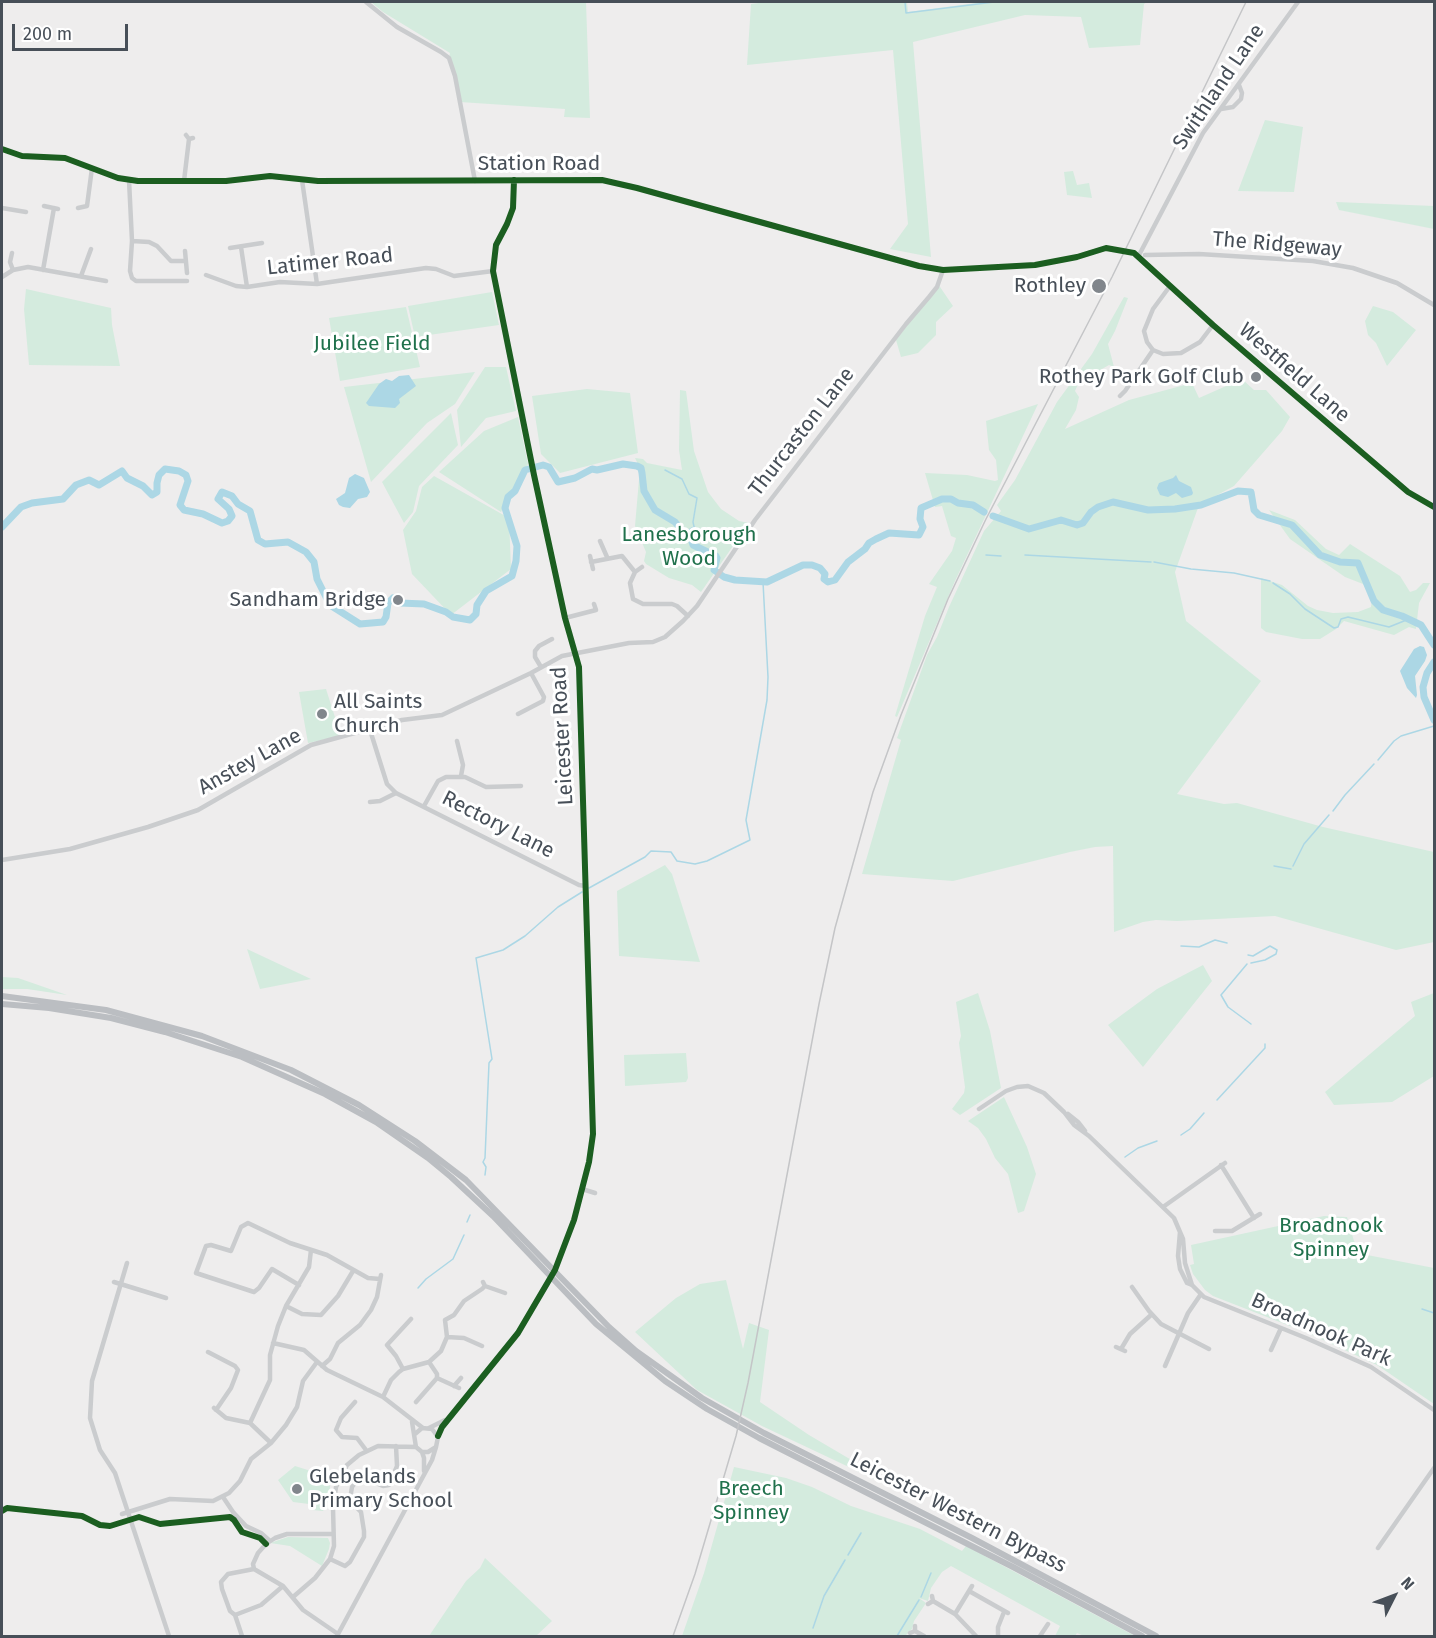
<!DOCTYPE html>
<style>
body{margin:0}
#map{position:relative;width:1436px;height:1638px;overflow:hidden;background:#eeeded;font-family:"Fira Sans",sans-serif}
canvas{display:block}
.frame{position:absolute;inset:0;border:3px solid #474f58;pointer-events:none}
.north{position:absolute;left:1364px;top:1566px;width:60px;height:60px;-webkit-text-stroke:4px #fff;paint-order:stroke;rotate:48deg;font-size:16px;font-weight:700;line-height:24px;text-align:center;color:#474f58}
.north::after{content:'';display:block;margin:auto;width:21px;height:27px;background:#474f58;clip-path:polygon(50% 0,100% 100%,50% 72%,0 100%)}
.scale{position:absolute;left:12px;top:24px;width:116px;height:27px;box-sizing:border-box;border:3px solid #474f58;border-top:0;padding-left:8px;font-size:18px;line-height:21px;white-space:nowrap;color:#474f58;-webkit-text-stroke:4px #fff;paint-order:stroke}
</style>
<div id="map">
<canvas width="1436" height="1638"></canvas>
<div class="frame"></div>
<div class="north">N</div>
<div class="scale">200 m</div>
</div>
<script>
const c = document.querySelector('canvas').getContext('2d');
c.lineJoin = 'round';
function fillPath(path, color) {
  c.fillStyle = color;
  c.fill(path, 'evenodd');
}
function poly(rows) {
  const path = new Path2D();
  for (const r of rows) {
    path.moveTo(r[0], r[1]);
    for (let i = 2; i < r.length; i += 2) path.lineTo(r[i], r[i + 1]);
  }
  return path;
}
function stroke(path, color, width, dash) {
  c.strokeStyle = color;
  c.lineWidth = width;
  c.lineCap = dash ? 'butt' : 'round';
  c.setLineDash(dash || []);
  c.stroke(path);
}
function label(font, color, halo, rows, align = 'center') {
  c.font = font + ' "Fira Sans",sans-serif';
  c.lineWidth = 6;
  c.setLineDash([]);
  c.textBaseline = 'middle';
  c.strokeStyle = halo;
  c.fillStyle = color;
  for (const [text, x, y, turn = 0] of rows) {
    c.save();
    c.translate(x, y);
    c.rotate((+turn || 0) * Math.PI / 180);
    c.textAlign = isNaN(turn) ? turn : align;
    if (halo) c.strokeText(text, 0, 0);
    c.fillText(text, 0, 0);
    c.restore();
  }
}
const green = poly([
 [371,2,586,2,590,118,564,117,565,109,460,102,449,58,450,53,383,12],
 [766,2,907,2,908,12,984,2,1147,2,1144,4,1140,45,1089,48,1081,17,1025,15,913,42,931,257,890,249,908,224,893,50,747,65,751,4],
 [1265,120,1303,127,1294,192,1238,191],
 [1073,171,1077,185,1089,183,1092,198,1067,195,1064,172],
 [1336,202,1434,206,1434,229,1339,210],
 [938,284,953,306,936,322,936,335,918,353,901,357,896,340],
 [26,289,111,308,112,325,120,366,29,365,24,309],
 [492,292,499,325,415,337,408,306],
 [1124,297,1128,298,1115,331,1108,344,1114,367,1109,365,1079,382,1075,391,1079,397,1076,410,1065,429,1129,400,1192,383,1199,398,1242,379,1254,390,1266,390,1290,417,1282,431,1234,486,1199,505,1175,572,1186,621,1261,681,1177,794,1224,804,1237,803,1323,827,1434,852,1434,942,1396,950,1275,916,1177,921,1156,920,1143,922,1114,932,1113,846,1095,847,1070,852,953,881,862,874,901,740,897,738,927,655,937,637,949,607,984,531,1001,511,997,505,1015,480,1057,402,1092,354],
 [1373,306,1393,312,1416,330,1387,366,1376,343,1368,335,1365,321],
 [406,307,420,367,340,381,329,318],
 [485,367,506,367,516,411,486,418,461,447,457,410],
 [475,372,455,404,427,423,371,482,344,387],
 [587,389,630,393,638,453,560,473,541,454,532,396],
 [680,390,686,391,694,451,708,492,721,509,739,521,749,523,701,592,692,585,669,578,646,564,644,561,646,552,635,526,640,468,635,458,643,459,647,463,682,470,679,450],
 [1038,404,955,581,897,717,895,716,925,616,937,587,929,584,952,551,956,538,951,536,942,506,935,507,925,473,967,475,995,481,998,480,996,460,989,450,986,421],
 [451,413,458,445,419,486,413,512,404,523,382,482],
 [518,417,528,464,513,488,501,512,439,472,484,431],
 [434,476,509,518,511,569,451,615,412,574,403,530,416,511,422,487],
 [1269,510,1295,520,1326,549,1339,555,1350,544,1400,576,1410,592,1416,590,1423,583,1430,583,1419,603,1416,629,1409,627,1394,635,1344,621,1336,629,1320,639,1302,639,1266,632,1261,628,1261,578,1282,585,1308,606,1317,610,1333,613,1358,612,1371,607,1372,598,1363,584,1345,577,1290,539],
 [326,689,341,736,308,743,299,692],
 [665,865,672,874,700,962,619,956,617,891],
 [247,949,311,979,260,989],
 [1203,965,1212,981,1143,1067,1108,1025,1157,989],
 [2,977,18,978,67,995,27,989,2,989],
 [978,993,990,1031,1001,1088,960,1115,952,1109,964,1093,965,1087,959,1043,961,1036,956,1002],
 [1434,993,1434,1076,1392,1102,1334,1105,1325,1092,1415,1016,1411,1002],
 [686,1053,688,1078,686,1082,625,1086,624,1055],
 [1004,1097,1027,1147,1036,1174,1024,1211,1018,1213,1008,1174,995,1158,986,1139,978,1128,968,1121],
 [1324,1216,1347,1217,1354,1241,1362,1254,1434,1268,1434,1404,1377,1365,1308,1333,1213,1296,1205,1290,1193,1274,1190,1265,1194,1264,1191,1245],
 [726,1280,743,1349,749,1323,769,1330,760,1402,809,1435,921,1501,762,1426,697,1390,635,1332,676,1298,700,1284],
 [295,1466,311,1471,328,1479,330,1486,329,1499,323,1511,312,1510,313,1508,309,1504,293,1502,278,1480],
 [734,1467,786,1478,812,1487,851,1506,920,1529,962,1551,966,1546,1135,1636,1084,1636,1077,1633,1075,1636,1055,1636,1060,1626,951,1566,942,1572,931,1588,928,1601,919,1598,926,1603,914,1621,912,1629,905,1636,682,1636,704,1573],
 [288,1537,328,1538,330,1543,329,1549,322,1566,290,1546,270,1543],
 [485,1558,552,1621,536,1636,429,1636,466,1581,480,1568]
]);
const water = poly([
 [409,375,416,386,399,399,400,403,395,408,369,406,366,403,379,384,386,379,392,381,399,376],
 [355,474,364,478,370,492,367,497,358,499,350,508,343,507,339,505,336,499,345,493,349,478],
 [1176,475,1179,481,1191,487,1193,493,1192,495,1182,498,1176,493,1168,497,1160,495,1157,488,1159,483,1173,478],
 [1420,646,1424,647,1427,655,1425,661,1415,676,1417,695,1416,698,1407,688,1400,671,1414,649]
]);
const stream = poly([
 [905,2,906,13,994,2],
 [665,470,682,479,689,494,697,498,693,522,695,531],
 [986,555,1001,556],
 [1025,555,1151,562],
 [1154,562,1191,569,1234,573,1270,581],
 [1273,583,1290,594,1305,609,1334,628,1338,627,1341,619,1348,617,1389,627,1409,619],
 [1378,760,1394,741,1401,736,1434,726],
 [1333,811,1345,795,1374,764],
 [1274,866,1291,869],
 [1293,866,1304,844,1329,815],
 [589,888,645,857,651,851,671,852,677,861,695,864,707,861,750,840,746,820,767,700,768,677,763,582],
 [1181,946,1199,947,1215,940,1227,943],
 [1248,955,1253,956,1270,946,1277,950,1276,954,1265,960,1251,963],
 [1247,964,1221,995,1228,1007,1251,1024],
 [1217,1100,1265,1048,1265,1044],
 [1181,1135,1190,1129,1204,1113],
 [1125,1157,1138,1148,1157,1141],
 [485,1175,486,1167,483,1162,485,1158,489,1063,492,1059,476,958,503,950,525,936,558,907,582,892],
 [467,1222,470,1215],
 [418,1288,426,1279,453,1259,464,1235],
 [1422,1309,1434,1313],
 [848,1555,861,1533],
 [921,1597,931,1573],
 [813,1628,824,1596,845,1560],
 [897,1636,919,1600]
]);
const river = poly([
 [993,516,1029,529,1061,520,1077,525,1083,523,1091,512,1098,507,1113,502,1148,510,1175,509,1201,505,1238,491,1251,492,1254,510,1259,515,1292,525,1320,555,1340,562,1358,563,1374,601,1383,610,1402,616,1421,625,1434,645],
 [2,527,21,507,32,503,63,499,76,485,89,480,99,485,122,471,127,478,143,486,152,495,157,492,157,483,159,475,165,469,179,471,186,475,188,481,180,505,184,510,203,514,222,523,228,521,232,516,229,509,218,499,222,492,232,496,238,504,250,511,258,540,265,544,288,542,306,552,314,562,317,579,330,605,360,624,383,622,386,617,388,603,393,598,400,603,424,604,446,612,453,617,470,620,476,614,477,605,486,591,512,576,516,561,517,546,505,508,508,497,515,491,525,470,543,465,549,467,558,482,575,478,592,469,597,470,623,464,637,466,641,468,642,473,644,491,655,510,675,522,686,535,694,530,697,532,698,536,692,542,693,545,716,556,717,558,714,570,724,577,735,580,767,582,803,565,812,565,820,568,825,574,824,579,828,582,835,580,848,562,865,549,869,543,876,539,889,533,919,535,923,527,920,519,921,508,942,499,951,499,958,503,973,505,984,512],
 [1434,662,1427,673,1423,687,1424,697,1434,720]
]);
const minor = poly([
 [366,2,397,27,441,52,449,58,455,76,475,181],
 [1221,109,1233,107,1241,99,1242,93,1239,85],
 [186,135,189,139,193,138],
 [2,149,22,156,65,158,118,178,138,181,226,181,270,176,318,181,602,180,637,188,919,266,943,270,1035,265,1077,257,1106,248,1134,253,1213,325,1408,492,1434,507],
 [129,180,132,241,130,271,132,278,136,281,187,281],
 [302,180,317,284],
 [184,181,189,139],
 [44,206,58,209],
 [2,208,26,212],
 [78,208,87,206,92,168],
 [132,241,149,242,157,246,171,261,186,261],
 [241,247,247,287],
 [230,248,262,243],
 [185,251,187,273],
 [12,253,10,262,13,270],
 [1145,255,1199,254,1313,261,1353,268,1397,283,1434,305],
 [1138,257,1203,133,1298,2],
 [43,270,54,208],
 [206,275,236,286,247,287,280,282,317,284,426,268,436,269,454,276,493,271],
 [81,276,91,249],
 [2,277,13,270,28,267,106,281],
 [1170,286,1153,309,1144,331,1147,342,1153,350,1163,354,1181,353,1200,342,1213,325],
 [1120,396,1125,391,1153,350],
 [600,541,607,557],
 [590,556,593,569],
 [591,562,622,556,635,572],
 [642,567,635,572,630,583,633,599,643,604,672,604,677,606,688,616],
 [565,618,596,610,594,604],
 [541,667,535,657,535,651,539,646,552,639],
 [518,714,543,701,544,697,531,673],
 [370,730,387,784,396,793,579,885,585,886],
 [457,741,463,765,461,776],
 [370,802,380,801,396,793],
 [424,806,438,781,446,777,465,777,486,787,521,786],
 [2,860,70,849,148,827,198,810,311,745,402,720,442,715,531,673,562,656,629,643,653,642,665,637,683,621,697,606,755,520,906,324,929,297,937,287,943,270],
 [979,1109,1006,1091,1017,1087,1028,1086,1044,1093,1064,1112,1074,1125,1089,1136,1174,1218,1183,1239,1185,1263,1192,1285],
 [1068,1114,1078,1122,1085,1131],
 [1221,1165,1254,1218],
 [582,1189,595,1193],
 [1163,1207,1225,1163],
 [1215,1231,1232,1231,1260,1214],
 [1180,1232,1178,1256,1180,1269,1187,1283,1192,1285,1204,1297,1306,1338,1371,1367,1434,1410],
 [127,1263,92,1381,90,1418,100,1450,115,1473,169,1636],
 [114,1282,166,1298],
 [299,1285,272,1269,259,1288,254,1292,196,1273,206,1246,211,1245,231,1251,241,1227,248,1223,290,1243,327,1255,368,1278,380,1279],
 [485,1286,505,1293],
 [1132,1287,1149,1311,1161,1324,1209,1349],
 [286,1306,302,1314,321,1315,338,1296,353,1271],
 [447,1337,464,1338,482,1346],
 [273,1343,304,1350,327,1370,383,1397,423,1428],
 [1116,1347,1125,1351],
 [1121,1349,1130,1334,1151,1315],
 [1271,1350,1281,1328],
 [208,1352,235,1366,238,1370,231,1388,216,1410],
 [322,1366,330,1359,338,1343,360,1325,371,1310,377,1297,381,1275],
 [1165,1366,1188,1313,1201,1294],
 [403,1369,396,1356,387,1345,411,1319],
 [437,1378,459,1388],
 [454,1386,461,1378],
 [383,1397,391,1380,399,1372,403,1369,429,1362,441,1351,447,1337,445,1320,454,1315,464,1301,482,1289,485,1286,483,1282],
 [355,1402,341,1418,336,1430,342,1437,357,1438,366,1450],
 [416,1402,437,1378,437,1374,429,1362],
 [214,1408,226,1418,250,1423,271,1443],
 [412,1422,416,1447,422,1452,428,1452,436,1447,438,1437,432,1429,422,1428,415,1434],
 [250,1423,270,1380,270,1355,278,1326,286,1306,309,1267,311,1250],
 [429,1428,445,1420],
 [438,1436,442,1427,518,1333,555,1270,574,1220,589,1162,593,1134,579,667,565,618,534,475,493,271,496,245,507,224,513,208,514,180],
 [422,1452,424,1458,424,1471],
 [223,1497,233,1512,246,1526,261,1533,270,1541],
 [122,1514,170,1499,213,1501,229,1493,240,1481,251,1459,271,1443,286,1425,297,1407,303,1381,317,1362],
 [1378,1548,1434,1468],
 [330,1559,345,1566,350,1562,364,1537,364,1531,361,1512,352,1503,350,1499,352,1487,355,1483,363,1478,383,1486,389,1485,397,1466,396,1446],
 [254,1569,253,1564,258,1553,266,1544,275,1538,287,1534,333,1534],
 [969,1591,1008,1613],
 [293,1597,315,1578,330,1559,334,1546,333,1508,336,1487,347,1465,359,1455,378,1446,416,1447],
 [933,1601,955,1614,976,1636],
 [928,1604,933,1601,932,1596],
 [955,1614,972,1586],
 [235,1615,261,1605,283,1586],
 [915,1631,924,1636],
 [910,1633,915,1631,915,1626],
 [242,1636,235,1615,230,1611,222,1589,221,1582,228,1574,254,1569,283,1586,303,1610,338,1634],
 [337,1636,432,1460,436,1447],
 [998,1636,998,1627,1004,1612],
 [1040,1636,1048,1624]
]);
const highway = poly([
 [2,996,106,1010,202,1036,291,1070,359,1105,415,1141,466,1180,609,1327,636,1351,702,1398,764,1433,972,1538,1156,1636],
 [2,1004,49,1008,111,1018,165,1032,242,1057,325,1094,376,1122,428,1158,451,1177,493,1216,596,1324,665,1381,707,1409,759,1438,1013,1567,1142,1636]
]);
const rail = poly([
 [673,1636,695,1574,736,1436,748,1383,819,1004,835,928,873,792,901,715,948,599,986,519,1112,277,1246,2]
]);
const cycleway = poly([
 [2,149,22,156,65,158,118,178,138,181,226,181,270,176,318,181,602,180,637,188,919,266,943,270,1035,265,1077,257,1106,248,1134,253,1213,325,1408,492,1434,507],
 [438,1436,442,1427,518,1333,555,1270,574,1220,589,1162,593,1134,579,667,565,618,534,475,493,271,496,245,507,224,513,208,514,180],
 [2,1511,7,1508,82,1516,100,1525,110,1526,139,1517,160,1524,230,1517,234,1520,242,1532,260,1538,266,1544]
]);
const markers = [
 [1099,286,8,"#81868c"],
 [1256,377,6,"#81868c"],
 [398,600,6,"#81868c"],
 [322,714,6,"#81868c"],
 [297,1489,6,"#81868c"]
];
const streetNames = [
 ["Swithland Lane",1219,87,-56],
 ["Station Road",539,164],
 ["The Ridgeway",1277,245,5],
 ["Latimer Road",330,262,-6],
 ["Westfield Lane",1294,373,41],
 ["Thurcaston Lane",802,432,-52],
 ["Leicester Road",563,736,-93],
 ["Anstey Lane",250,762,-29],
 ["Rectory Lane",498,825,27],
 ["Broadnook Park",1321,1330,24],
 ["Leicester Western Bypass",958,1513,27]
];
const poiNames = [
 ["Rothley",1086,286],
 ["Rothey Park Golf Club",1244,377],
 ["Sandham Bridge",386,600],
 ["All Saints",334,702,"left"],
 ["Church",334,726,"left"],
 ["Glebelands",309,1477,"left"],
 ["Primary School",309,1501,"left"]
];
const parkNames = [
 ["Jubilee Field",372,344],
 ["Lanesborough",689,535],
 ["Wood",689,559],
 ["Broadnook",1331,1226],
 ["Spinney",1331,1250],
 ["Breech",751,1489],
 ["Spinney",751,1513]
];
fillPath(green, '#d4ebde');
fillPath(water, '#acd7e5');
stroke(stream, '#acd7e5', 1.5);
stroke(river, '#acd7e5', 7);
stroke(minor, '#caccce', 4.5);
stroke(highway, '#bbbec2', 6);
stroke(rail, '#c4c5c7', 1.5);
stroke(cycleway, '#1b5e20', 6);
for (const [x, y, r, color] of markers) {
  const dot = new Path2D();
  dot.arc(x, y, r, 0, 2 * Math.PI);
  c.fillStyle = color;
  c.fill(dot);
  stroke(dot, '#fff', 2);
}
label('21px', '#474f58', '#fff', streetNames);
label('21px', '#474f58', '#fff', poiNames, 'right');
label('21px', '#20714c', '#fff', parkNames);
</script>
